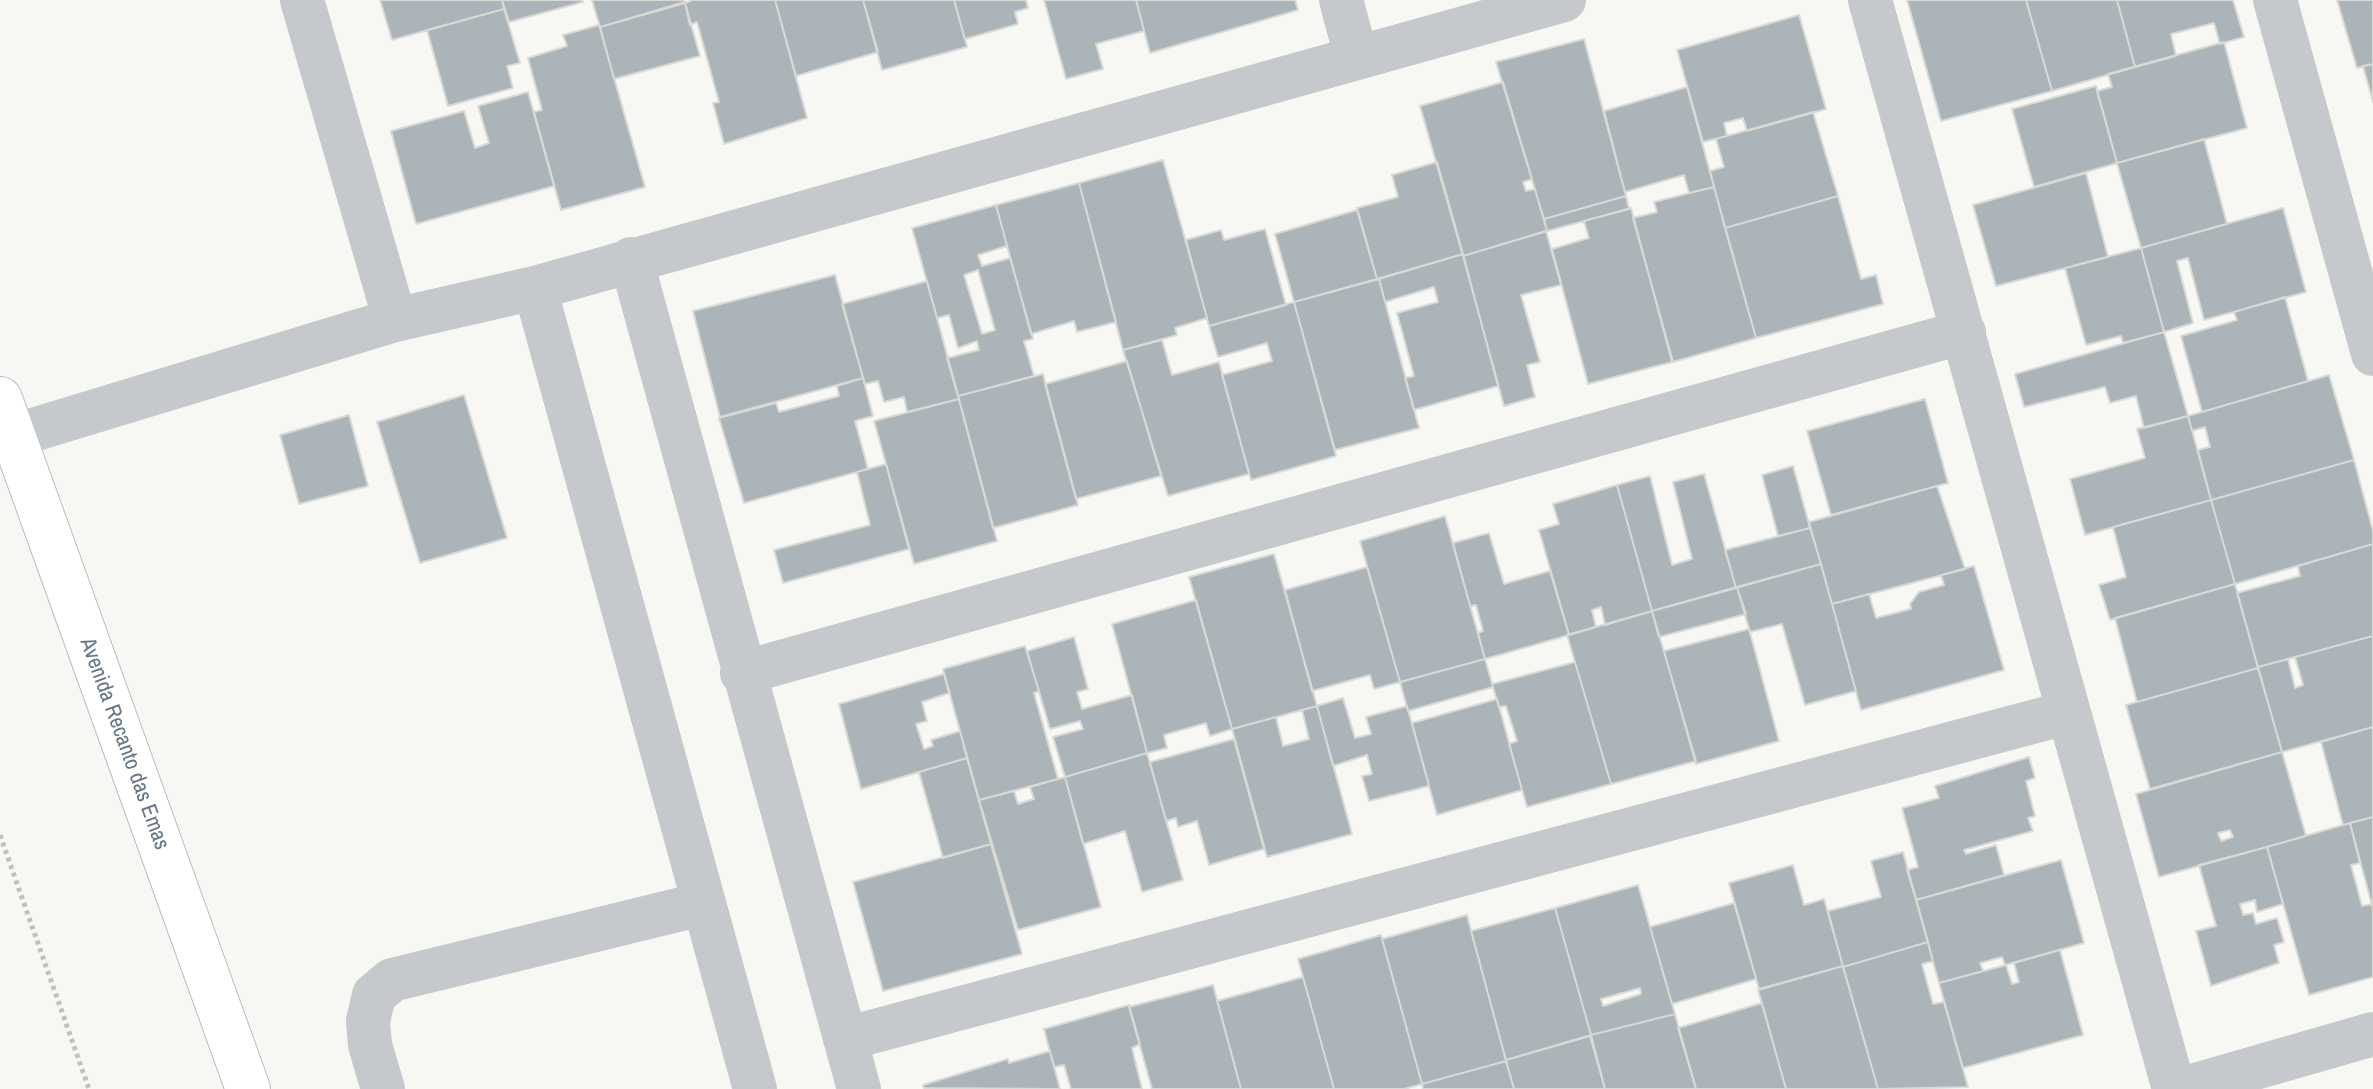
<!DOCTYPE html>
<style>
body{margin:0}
canvas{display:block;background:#f7f7f4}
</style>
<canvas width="2373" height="1089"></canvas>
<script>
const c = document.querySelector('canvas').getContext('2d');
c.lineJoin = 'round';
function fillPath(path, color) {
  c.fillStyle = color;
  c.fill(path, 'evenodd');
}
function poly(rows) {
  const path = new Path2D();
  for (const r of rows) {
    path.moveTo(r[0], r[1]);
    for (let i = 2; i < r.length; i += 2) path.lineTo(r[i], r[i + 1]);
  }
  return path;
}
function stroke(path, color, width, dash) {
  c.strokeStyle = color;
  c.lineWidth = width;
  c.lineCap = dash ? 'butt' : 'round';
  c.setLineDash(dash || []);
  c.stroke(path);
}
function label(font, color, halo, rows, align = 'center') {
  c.font = font + ' "Archivo Narrow",sans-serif';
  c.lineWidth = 8;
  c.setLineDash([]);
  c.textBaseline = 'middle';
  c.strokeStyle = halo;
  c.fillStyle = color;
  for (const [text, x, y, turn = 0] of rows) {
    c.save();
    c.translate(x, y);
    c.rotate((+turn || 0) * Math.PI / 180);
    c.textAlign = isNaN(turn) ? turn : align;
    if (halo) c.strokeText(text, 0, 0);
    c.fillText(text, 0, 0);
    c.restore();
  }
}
const building = poly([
 [380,0,502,0,504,9,392,40,380,0],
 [502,0,582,0,583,2,509,22,502,0],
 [592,0,684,0,685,2,600,27,592,0],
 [693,0,775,0,807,118,724,144,713,103,719,102,697,22,690,25,685,3,693,0],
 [775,0,863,0,878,52,796,76,775,0],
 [863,0,954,0,967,47,882,70,863,0],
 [954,0,1026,0,1028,8,1015,12,1018,24,965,39,954,0],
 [1044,0,1136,0,1144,31,1096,44,1103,69,1066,79,1044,0],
 [1136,0,1295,0,1298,10,1150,53,1136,0],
 [1907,0,2026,0,2052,91,1941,121,1907,0],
 [2026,0,2117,0,2135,67,2052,91,2026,0],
 [2117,0,2233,0,2244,37,2220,44,2214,23,2171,34,2176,56,2135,67,2117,0],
 [2337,0,2373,0,2373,64,2357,68,2337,0],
 [685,3,700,56,614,79,600,27,685,3],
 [504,9,520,63,507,66,513,88,448,106,427,30,504,9],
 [1799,15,1826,109,1747,131,1743,118,1724,123,1727,136,1703,142,1677,50,1799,15],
 [599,25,645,187,561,210,534,112,542,110,528,58,567,46,563,35,599,25],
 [1584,39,1626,196,1544,219,1496,62,1584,39],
 [2224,42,2247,128,2117,163,2097,91,2112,87,2108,74,2224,42],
 [2373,64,2373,102,2363,66,2373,64],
 [1503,82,1532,179,1523,182,1526,191,1535,189,1547,231,1463,256,1420,106,1503,82],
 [2096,86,2117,163,2034,187,2012,109,2096,86],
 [1687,87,1714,187,1689,193,1684,175,1625,192,1604,111,1687,87],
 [528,92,554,186,416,224,391,131,464,111,475,148,489,143,478,106,528,92],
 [1813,112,1838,196,1725,228,1710,171,1724,167,1716,139,1813,112],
 [2204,139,2227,224,2141,248,2117,163,2204,139],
 [1163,160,1207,318,1175,328,1177,335,1123,350,1079,183,1163,160],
 [1437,162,1463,254,1377,279,1357,208,1398,197,1392,175,1437,162],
 [2086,173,2108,257,1996,286,1973,205,2086,173],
 [1079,183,1116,322,1077,332,1074,321,1031,334,996,205,1079,183],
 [1714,187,1756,338,1673,362,1633,218,1657,212,1654,202,1714,187],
 [1626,196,1629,209,1547,231,1544,219,1626,196],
 [1838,196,1861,279,1876,275,1883,304,1756,338,1725,228,1838,196],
 [996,205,1007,246,978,255,982,266,1010,258,1033,339,1024,341,1034,376,958,396,947,358,979,350,977,341,958,348,949,315,937,318,912,228,996,205],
 [978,270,995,330,982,334,964,275,978,270],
 [1631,208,1672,362,1588,384,1552,249,1589,238,1584,221,1631,208],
 [2283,208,2306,292,2204,320,2188,258,2177,261,2193,323,2164,332,2141,248,2283,208],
 [1357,210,1377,279,1294,302,1275,234,1357,210],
 [1265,229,1286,305,1209,326,1186,240,1221,230,1224,240,1265,229],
 [1546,231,1561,285,1521,295,1540,362,1527,365,1535,397,1504,406,1463,256,1546,231],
 [2141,248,2164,332,2123,343,2121,336,2086,345,2065,268,2141,248],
 [1463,254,1498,386,1414,410,1405,378,1414,376,1397,313,1438,302,1434,287,1385,302,1379,279,1463,254],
 [835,275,863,378,720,417,693,311,835,275],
 [1379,279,1419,428,1335,450,1294,302,1379,279],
 [927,281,959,399,907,412,904,397,884,402,878,381,865,384,842,304,927,281],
 [2285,297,2308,381,2202,412,2181,336,2237,320,2234,312,2285,297],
 [1294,302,1336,456,1251,480,1222,375,1272,361,1267,343,1218,357,1209,326,1294,302],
 [2164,332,2188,416,2144,428,2136,396,2110,403,2105,387,2024,407,2015,374,2164,332],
 [1162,340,1172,375,1219,362,1249,474,1168,496,1123,350,1162,340],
 [1127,361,1161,476,1076,499,1045,384,1127,361],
 [1043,374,1078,505,993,528,958,396,1043,374],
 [2329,375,2354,460,2211,500,2198,450,2210,447,2205,427,2192,431,2188,416,2329,375],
 [863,378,873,416,855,421,868,469,744,503,719,418,776,403,779,412,839,396,837,386,863,378],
 [464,395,507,538,420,563,377,422,464,395],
 [959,399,997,541,914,564,874,421,959,399],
 [1925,399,1948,483,1831,515,1807,431,1925,399],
 [349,415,368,486,299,504,280,435,349,415],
 [2188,416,2211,500,2085,535,2070,479,2145,458,2137,429,2188,416],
 [2354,460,2373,531,2373,544,2235,584,2211,500,2354,460],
 [886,464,909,549,783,583,774,550,870,525,857,472,886,464],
 [1793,466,1810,528,1778,536,1762,475,1793,466],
 [1704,474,1736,588,1652,611,1617,485,1650,476,1672,565,1692,559,1673,482,1704,474],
 [1617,485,1652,611,1605,625,1601,607,1592,610,1596,627,1569,635,1539,530,1559,524,1553,504,1617,485],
 [1937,486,1965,569,1832,604,1809,522,1937,486],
 [2211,500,2235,584,2110,620,2099,585,2126,577,2113,527,2211,500],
 [1445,516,1485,659,1400,682,1360,541,1445,516],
 [1810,528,1821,564,1736,588,1725,550,1810,528],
 [1489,533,1504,584,1550,571,1569,635,1485,659,1478,633,1483,631,1476,605,1470,606,1453,543,1489,533],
 [2373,544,2373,636,2258,667,2237,593,2300,576,2298,566,2373,544],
 [1274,554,1317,706,1232,729,1189,577,1274,554],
 [1821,564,1856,691,1805,705,1782,624,1750,632,1737,587,1821,564],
 [1974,566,2004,670,1861,710,1832,604,1869,594,1876,618,1911,609,1910,604,1919,592,1944,585,1941,575,1974,566],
 [1367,567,1400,682,1374,689,1370,675,1312,691,1285,590,1367,567],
 [2235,584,2258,668,2137,702,2115,618,2235,584],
 [1737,587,1746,614,1659,637,1652,611,1737,587],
 [1196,600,1232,729,1210,736,1206,723,1164,735,1167,748,1147,753,1112,624,1196,600],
 [1652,611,1696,761,1611,784,1567,635,1652,611],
 [1749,629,1779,741,1696,764,1664,651,1749,629],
 [2373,636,2373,727,2282,752,2258,667,2288,659,2295,688,2303,685,2295,657,2373,636],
 [1074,637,1088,689,1077,692,1082,709,1132,695,1147,753,1065,777,1053,737,1083,729,1080,721,1050,729,1027,651,1074,637],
 [1025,646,1039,691,1034,693,1058,779,979,800,943,669,1025,646],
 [1485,659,1493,687,1408,711,1400,682,1485,659],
 [1575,662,1611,784,1527,807,1509,744,1517,741,1506,706,1499,707,1492,684,1575,662],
 [2258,668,2282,752,2150,789,2126,705,2258,668],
 [944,674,949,693,922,702,927,721,916,724,924,749,933,746,931,740,960,731,967,758,861,789,839,704,944,674],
 [1343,698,1355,738,1371,734,1366,717,1407,706,1429,786,1369,801,1362,776,1372,774,1367,755,1333,766,1317,706,1343,698],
 [1497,699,1522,790,1437,815,1412,723,1497,699],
 [1317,706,1352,834,1267,857,1232,729,1276,717,1283,746,1309,739,1302,710,1317,706],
 [2373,727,2373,817,2343,825,2321,742,2373,727],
 [1234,739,1264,849,1209,865,1197,821,1178,827,1176,818,1166,821,1150,762,1234,739],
 [2282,752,2306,836,2159,877,2136,794,2282,752],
 [2230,830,2233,837,2221,841,2218,833,2230,830],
 [1147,753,1183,880,1142,892,1125,831,1083,844,1065,777,1147,753],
 [2029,757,2035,778,2026,781,2035,816,2028,818,2033,831,1964,850,1966,854,1996,845,2004,875,1916,900,1907,870,1918,867,1902,808,1939,798,1935,786,2029,757],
 [967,758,991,844,943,858,919,772,967,758],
 [1065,777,1101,907,1018,930,979,800,1014,791,1018,804,1034,799,1030,787,1065,777],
 [2373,817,2373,909,2350,823,2373,817],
 [2350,823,2360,863,2351,865,2362,906,2372,904,2373,909,2373,977,2309,995,2267,847,2350,823],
 [991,844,1022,954,883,991,853,882,991,844],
 [2267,847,2283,904,2257,912,2255,900,2240,904,2243,915,2253,913,2256,924,2277,918,2284,942,2274,945,2279,963,2211,986,2196,931,2216,926,2199,865,2267,847],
 [1903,852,1928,942,1843,967,1828,911,1881,897,1871,861,1903,852],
 [2061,860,2084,943,2005,965,2002,957,1980,963,1983,971,1939,983,1916,900,2061,860],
 [1793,865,1804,905,1824,899,1843,966,1759,989,1729,883,1793,865],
 [1638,885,1675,1014,1591,1035,1555,908,1638,885],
 [1640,988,1641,994,1603,1006,1601,999,1640,988],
 [1734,903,1756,979,1672,1004,1650,927,1734,903],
 [1555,908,1591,1035,1506,1060,1471,931,1555,908],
 [1467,915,1506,1061,1422,1084,1382,939,1467,915],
 [1381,935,1422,1084,1404,1089,1334,1089,1298,959,1381,935],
 [1928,942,1933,961,1922,964,1933,1004,1944,1002,1968,1087,1878,1089,1843,967,1928,942],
 [2060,950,2083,1035,1963,1068,1939,983,2006,965,2012,984,2019,982,2014,963,2060,950],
 [1843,966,1878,1089,1786,1089,1758,990,1843,966],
 [1303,977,1334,1089,1241,1089,1217,1001,1303,977],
 [1213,985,1241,1089,1152,1089,1129,1007,1213,985],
 [1762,1003,1786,1089,1696,1089,1678,1028,1762,1003],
 [1129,1005,1140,1044,1132,1048,1142,1089,1071,1089,1064,1065,1054,1067,1044,1029,1129,1005],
 [1675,1014,1696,1089,1605,1089,1591,1035,1675,1014],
 [1590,1036,1605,1089,1514,1089,1506,1060,1590,1036],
 [1050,1051,1060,1089,924,1088,923,1085,1008,1059,1009,1063,1050,1051],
 [1506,1061,1514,1089,1423,1089,1422,1084,1506,1061]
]);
const path = poly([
 [0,835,89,1089]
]);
const minor = poly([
 [302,0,395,320],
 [1341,0,1356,56],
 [1870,0,2174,1089],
 [2275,0,2373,354],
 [631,259,859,1089],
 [535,288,755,1089],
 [13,436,395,320,535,288,1564,0],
 [742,673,1964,332],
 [845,1039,2066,713],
 [383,1089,370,1045,368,1021,374,995,392,980,702,904],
 [2182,1089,2373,1034]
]);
const major = poly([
 [0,399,248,1089]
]);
const streetNames = [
 ["Avenida Recanto das Emas",124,744,70]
];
fillPath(building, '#abb4b9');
stroke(building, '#d9d9d6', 2);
stroke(major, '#b8bcc0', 46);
stroke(path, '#bec1c3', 5, [4, 4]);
stroke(minor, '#c5c9cc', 44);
stroke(major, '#fff', 44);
label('22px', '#657786', '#fff', streetNames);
</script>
